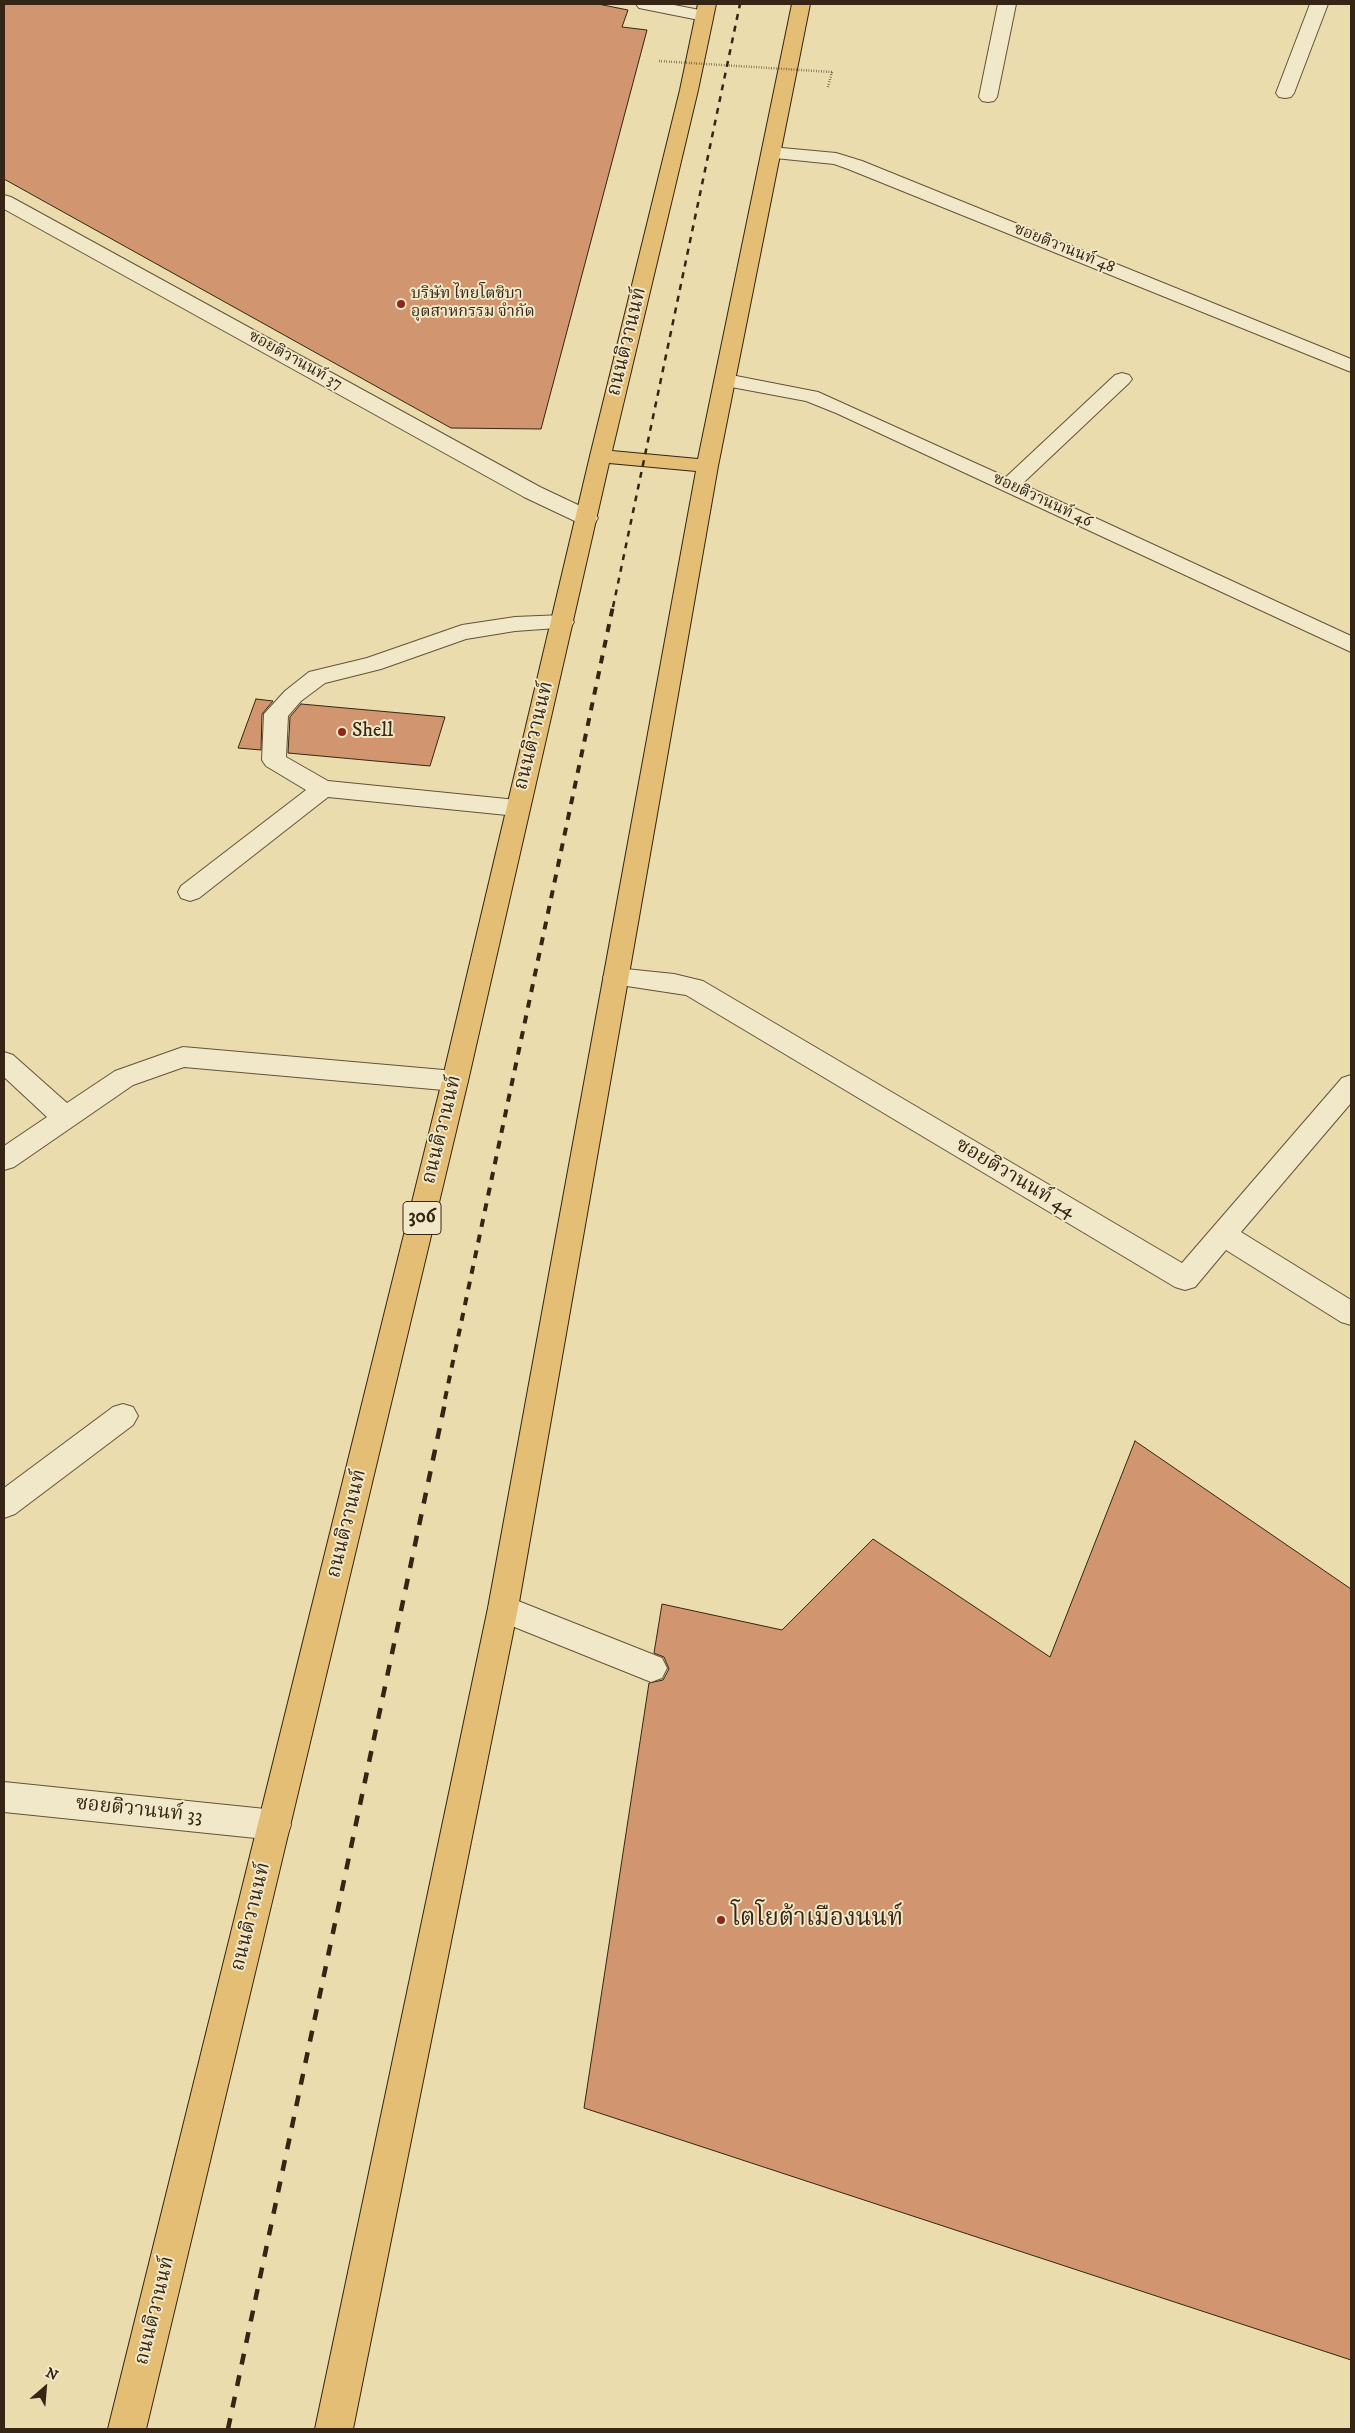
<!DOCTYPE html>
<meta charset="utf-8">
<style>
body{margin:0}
#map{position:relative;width:1355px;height:2433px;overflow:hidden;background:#eadcac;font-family:"IM FELL DW Pica",serif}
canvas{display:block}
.frame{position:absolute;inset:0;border:5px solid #362514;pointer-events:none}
.north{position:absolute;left:20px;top:2363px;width:50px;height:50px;-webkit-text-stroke:4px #f1e8c9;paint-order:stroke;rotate:27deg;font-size:14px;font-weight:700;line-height:20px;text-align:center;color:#362514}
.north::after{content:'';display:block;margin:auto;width:18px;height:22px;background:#362514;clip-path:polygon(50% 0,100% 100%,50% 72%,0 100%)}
</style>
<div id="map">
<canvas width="1355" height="2433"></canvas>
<div class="frame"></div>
<div class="north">N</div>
</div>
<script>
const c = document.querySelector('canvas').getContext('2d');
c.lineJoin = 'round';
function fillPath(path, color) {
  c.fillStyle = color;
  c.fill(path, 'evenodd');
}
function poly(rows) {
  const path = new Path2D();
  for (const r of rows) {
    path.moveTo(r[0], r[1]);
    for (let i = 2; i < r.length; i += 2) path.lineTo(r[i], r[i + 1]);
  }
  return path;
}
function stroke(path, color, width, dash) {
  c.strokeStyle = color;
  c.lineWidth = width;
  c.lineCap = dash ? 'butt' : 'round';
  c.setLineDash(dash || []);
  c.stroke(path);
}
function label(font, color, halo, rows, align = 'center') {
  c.font = font + ' "IM FELL DW Pica","Noto Serif Thai",serif';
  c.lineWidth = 4;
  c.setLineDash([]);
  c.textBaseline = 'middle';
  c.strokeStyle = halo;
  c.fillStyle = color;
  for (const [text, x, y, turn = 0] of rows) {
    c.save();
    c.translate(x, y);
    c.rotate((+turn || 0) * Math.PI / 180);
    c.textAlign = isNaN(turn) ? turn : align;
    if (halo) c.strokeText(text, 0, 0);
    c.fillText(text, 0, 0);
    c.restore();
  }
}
const building = poly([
 [4,4,598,4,628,10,622,27,647,30,541,429,451,428,4,179,4,4],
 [256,699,273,701,262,714,261,750,238,748,256,699],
 [301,704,445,717,430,766,288,753,290,717,301,704],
 [1135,1441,1351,1589,1351,2360,584,2108,649,1683,663,1680,669,1669,664,1657,654,1653,662,1604,782,1630,873,1539,1050,1657,1135,1441]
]);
const path = poly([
 [828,87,832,72]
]);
const service = poly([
 [563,615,571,617,574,622,571,627,515,631,466,639,381,669,325,683,301,701,288,716,286,757,328,781,517,800,525,802,529,808,525,814,517,816,328,797,199,898,190,901,181,898,178,892,181,886,306,790,266,766,262,760,264,714,285,691,309,672,367,658,462,625,515,617,563,615],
 [503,1595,662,1658,667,1668,662,1678,651,1682,492,1618,488,1608,492,1598,503,1595]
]);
const minor = poly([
 [636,4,669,4,710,12,713,16,710,20,704,21,639,8,636,4],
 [998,4,1016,4,997,97,994,101,988,102,982,101,979,97,998,4],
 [1310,4,1328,4,1294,93,1291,97,1285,98,1279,97,1276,93,1310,4],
 [771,147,836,153,862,161,1351,359,1351,372,848,169,834,164,765,157,762,153,765,149,771,147],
 [4,195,11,197,540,487,595,513,598,518,595,523,587,525,579,523,524,497,4,209,4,195],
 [1122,373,1129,375,1132,379,1129,383,1022,484,1351,636,1351,652,836,413,806,401,726,386,719,384,716,380,719,376,726,374,818,392,1006,477,1115,375,1122,373],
 [616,968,674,974,703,981,1182,1263,1342,1078,1351,1075,1351,1103,1241,1232,1351,1300,1351,1325,1341,1322,1226,1250,1195,1287,1185,1290,1175,1287,686,995,607,983,603,977,607,971,616,968],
 [183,1047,455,1071,464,1074,468,1081,464,1088,455,1091,184,1067,133,1085,14,1167,4,1170,4,1146,47,1117,4,1077,4,1052,13,1055,67,1103,115,1071,183,1047],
 [123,1404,133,1407,138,1416,133,1425,15,1514,4,1518,4,1488,113,1407,123,1404],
 [4,1782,275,1810,287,1814,291,1825,287,1836,275,1840,4,1812,4,1782]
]);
const primary = poly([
 [698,4,716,4,698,90,612,451,698,459,792,4,810,4,718,466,518,1608,353,2429,315,2429,488,1608,696,471,609,463,468,1081,146,2429,108,2429,442,1081,590,456,680,90,698,4]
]);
const railFar2 = poly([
 [613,607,740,4]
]);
const railFar1 = poly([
 [445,1399,613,606]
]);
const rail = poly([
 [228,2429,446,1398]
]);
const pathBridge = poly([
 [659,61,832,72]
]);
const markers = [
 [401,304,5,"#8f2418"],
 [342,732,5,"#8f2418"],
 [721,1920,5,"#8f2418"]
];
const farStreetnames = [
 ["ซอยติวานนท์ 48",1064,249,22],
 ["ซอยติวานนท์ 37",295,361,29],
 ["ซอยติวานนท์ 46",1042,501,25]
];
const farPoinames = [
 ["บริษัท ไทยโตชิบา",411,295],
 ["อุตสาหกรรม จำกัด",411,313]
];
const shields = [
 [422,1218,38]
];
const shieldNames = [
 ["306",422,1218]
];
const streetNames = [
 ["ถนนติวานนท์",628,342,-76],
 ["ถนนติวานนท์",535,736,-76],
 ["ถนนติวานนท์",443,1130,-76],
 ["ซอยติวานนท์ 44",1015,1179,31],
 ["ถนนติวานนท์",348,1524,-76],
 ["ซอยติวานนท์ 33",139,1811,6],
 ["ถนนติวานนท์",252,1917,-76],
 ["ถนนติวานนท์",156,2311,-76]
];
const poiNames = [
 ["Shell",352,732]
];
const nearPoinames = [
 ["โตโยต้าเมืองนนท์",731,1920]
];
fillPath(building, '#d1966f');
stroke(building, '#362514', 1);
stroke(service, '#63533a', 2);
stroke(minor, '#63533a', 2);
stroke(primary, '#362514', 2);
stroke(path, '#362514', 2.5, [0.5, 2]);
fillPath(service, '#f1e8c9');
fillPath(minor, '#f1e8c9');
fillPath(primary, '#e5be76');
stroke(railFar2, '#362514', 2.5, [6, 6]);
stroke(railFar1, '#362514', 4, [8, 8]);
stroke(rail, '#362514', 4.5, [11, 11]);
stroke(pathBridge, '#362514', 2.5, [0.5, 2]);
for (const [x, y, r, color] of markers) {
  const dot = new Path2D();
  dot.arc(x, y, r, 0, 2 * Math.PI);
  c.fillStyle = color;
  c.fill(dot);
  stroke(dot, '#f1e8c9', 2);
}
label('16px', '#362514', '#f1e8c9', farStreetnames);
label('16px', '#362514', '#f1e8c9', farPoinames, 'left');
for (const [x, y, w] of shields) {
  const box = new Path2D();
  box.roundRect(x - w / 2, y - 16.5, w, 33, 4);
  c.fillStyle = '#f1e8c9';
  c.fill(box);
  stroke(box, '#362514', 1);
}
label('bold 19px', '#362514', null, shieldNames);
label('20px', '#362514', '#f1e8c9', streetNames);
label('20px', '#362514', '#f1e8c9', poiNames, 'left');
label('24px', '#362514', '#f1e8c9', nearPoinames, 'left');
</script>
